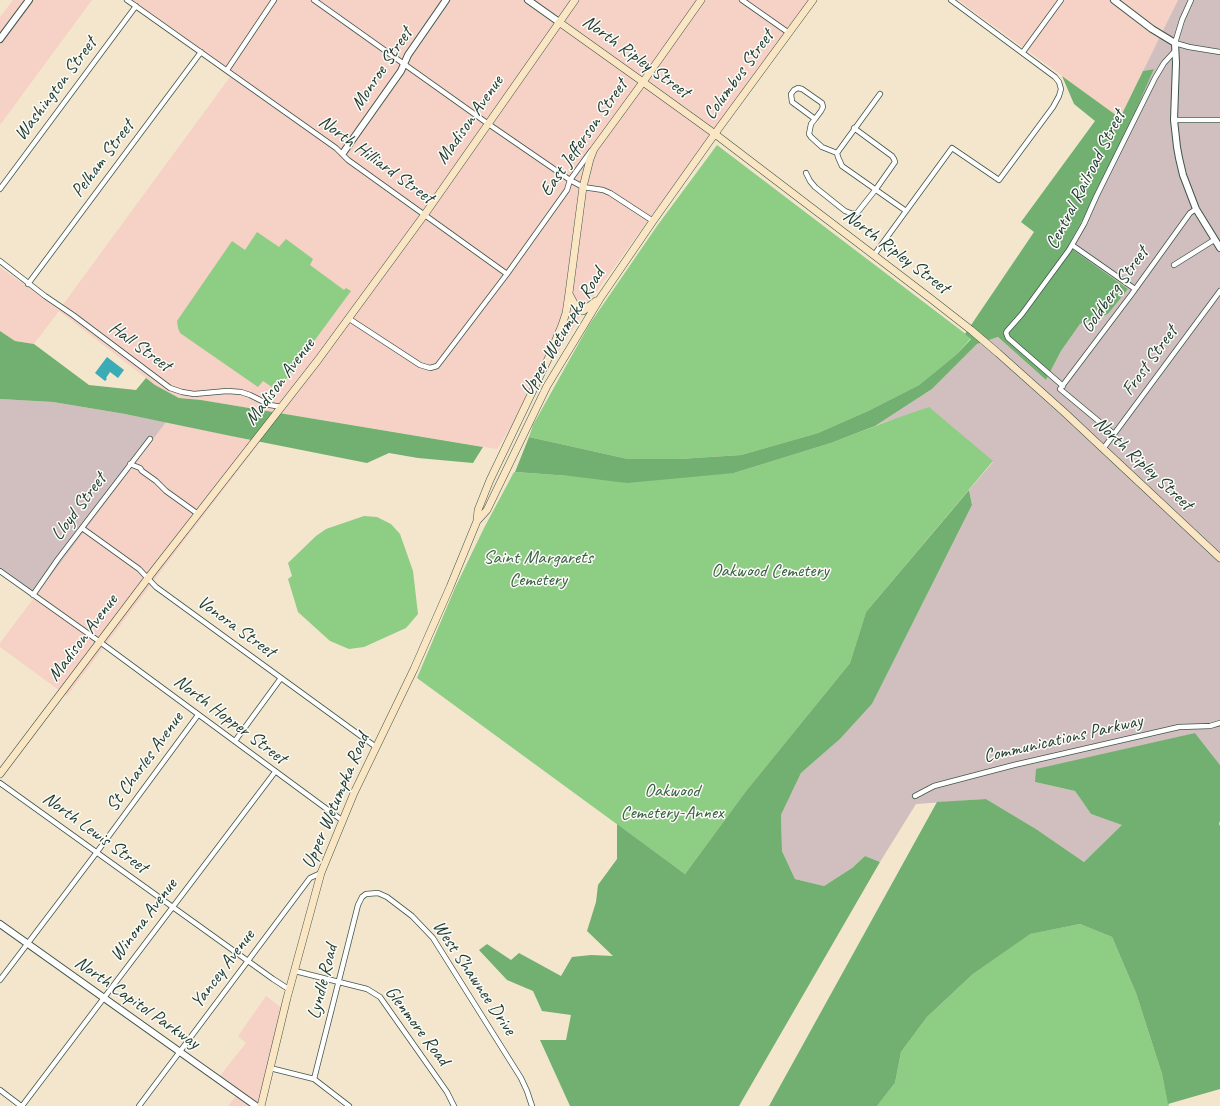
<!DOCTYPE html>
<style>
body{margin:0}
canvas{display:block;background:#f3e6cc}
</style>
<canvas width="1220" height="1106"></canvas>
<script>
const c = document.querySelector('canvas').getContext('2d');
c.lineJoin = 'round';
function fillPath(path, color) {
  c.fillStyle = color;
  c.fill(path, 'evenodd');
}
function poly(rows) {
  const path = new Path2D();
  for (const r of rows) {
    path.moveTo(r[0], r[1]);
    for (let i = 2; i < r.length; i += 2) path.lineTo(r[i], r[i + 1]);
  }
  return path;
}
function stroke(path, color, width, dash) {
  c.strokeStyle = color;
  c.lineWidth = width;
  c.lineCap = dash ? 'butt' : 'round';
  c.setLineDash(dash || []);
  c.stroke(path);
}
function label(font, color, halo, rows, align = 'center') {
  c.font = font + ' Caveat,sans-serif';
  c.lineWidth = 3;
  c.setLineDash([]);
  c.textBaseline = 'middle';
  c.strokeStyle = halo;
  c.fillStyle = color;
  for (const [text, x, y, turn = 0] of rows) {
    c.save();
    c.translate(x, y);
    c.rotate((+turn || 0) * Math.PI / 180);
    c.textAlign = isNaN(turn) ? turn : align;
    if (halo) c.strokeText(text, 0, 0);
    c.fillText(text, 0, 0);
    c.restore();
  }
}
const built = poly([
 [13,0,92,0,0,125,0,17],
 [122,0,809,0,596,292,497,449,201,400,179,398,155,385,59,311,34,344,15,341,0,331,0,267,59,310,230,77],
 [958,0,1178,0,1120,118],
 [166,422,260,442,184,541,67,696,0,647,0,643],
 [266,996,287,1012,264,1106,228,1106,236,1096,215,1082,246,1043,238,1036]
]);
const industrial = poly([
 [1178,0,1220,0,1220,765,1195,733,1035,782,1075,791,1091,814,1123,825,1084,862,1036,829,986,799,916,804,880,862,865,856,852,868,824,886,795,879,782,851,781,815,801,773,840,739,872,704,972,505,969,490,993,462,894,419,875,426,932,389,977,344,998,337,1046,380,1061,351,1080,324,1108,314,1128,289,1068,246,1087,212,1137,108,1154,69,1143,71],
 [0,399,53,402,125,414,166,422,37,594,0,567]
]);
const green = poly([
 [717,145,971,338,957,354,919,385,868,411,818,433,741,455,679,459,628,459,529,437,533,425,589,325,657,226],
 [257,232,279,247,286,239,313,259,310,265,344,290,346,288,351,291,281,386,275,382,272,387,263,381,258,387,180,333,178,328,177,321,232,241,245,250],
 [929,407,993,461,866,612,850,663,746,791,685,874,417,678,455,588,484,528,514,472,570,476,734,473,831,443,894,419],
 [364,516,377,517,391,524,400,534,413,571,418,614,406,628,364,647,349,649,330,641,298,612,288,579,292,576,288,563,316,536,326,529],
 [1080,924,1112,937,1136,993,1162,1074,1169,1106,877,1106,895,1083,901,1052,927,1017,973,974,1029,934]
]);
const forest = poly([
 [1154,69,1137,108,1087,212,1068,246,1128,289,1108,314,1080,324,1061,351,1046,380,998,337,977,344,932,389,875,426,831,443,734,473,627,483,570,476,515,472,529,437,628,459,679,459,741,455,818,433,868,411,919,385,957,354,971,339,965,334,1034,232,1021,222,1095,121,1074,104,1062,76,1120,118,1143,71],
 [0,331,15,341,34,344,89,385,136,390,146,378,155,385,179,398,201,400,483,447,473,463,418,458,389,453,367,463,231,436,125,414,53,402,0,399],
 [969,490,972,505,872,704,840,739,801,773,781,815,782,851,795,879,824,886,852,868,865,856,880,862,739,1106,570,1106,540,1040,566,1040,571,1015,542,1011,533,991,507,980,479,950,487,944,511,960,519,953,561,976,572,957,591,955,613,956,587,931,596,902,598,885,617,859,617,824,685,874,746,791,850,663,866,612],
 [1195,733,1220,765,1220,821,1219,824,1220,826,1220,1089,1168,1104,1162,1074,1136,993,1112,937,1080,924,1030,934,973,974,927,1017,901,1052,895,1083,877,1106,769,1106,937,802,986,799,1036,829,1084,862,1122,825,1091,814,1075,791,1035,782,1036,769]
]);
const water = poly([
 [107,357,124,370,118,378,110,372,106,378,107,379,105,381,95,373]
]);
const minor = poly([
 [127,0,336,148,348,160,507,274],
 [314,0,487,123,570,180,583,187,603,190,610,193,653,221],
 [742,0,789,33],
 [1191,0,1182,20,1175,43,1189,47,1220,52],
 [1023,52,1061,0],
 [227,70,274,0],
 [880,94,837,153,838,157,842,166,906,211],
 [815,119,792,102,791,94,794,90,798,88,802,89,822,103,823,107,821,111,815,119,811,124,809,134,811,137,822,147,837,153],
 [1174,120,1220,120],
 [806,173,810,181,815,187,845,211,853,214,857,213,876,189,895,162,894,159,892,156,854,128],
 [0,189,136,6],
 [1072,245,1135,289],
 [874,255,952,148,999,180,1053,107,1059,96,1061,89,1059,82,1055,77,951,0],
 [0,261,45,296,73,315,170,388,182,392,194,394,227,391,241,392,250,395,270,405,282,407],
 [1174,265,1214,240],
 [28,284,201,52],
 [348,318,420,365,430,368,437,366,507,274,567,190,570,180,591,151],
 [1063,386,1008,338,1006,333,1007,331,1022,314,1069,250,1084,224,1096,197,1155,78,1164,63,1175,51],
 [1114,434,1060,389,1131,295,1190,213,1196,209],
 [1103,449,1220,291],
 [130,464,140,468,142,471,156,481,166,491,198,514],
 [82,528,139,569,156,587,376,747],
 [0,571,100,642,343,821],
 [33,595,58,559,150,439],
 [235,741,281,678],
 [0,783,273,979,290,990],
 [915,796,934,786,1014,765,1179,727,1210,726,1220,723],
 [295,971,367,989,380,997,447,1092,454,1106],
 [0,980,97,852,198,715],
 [270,1068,314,1079,349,1106],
 [314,1079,358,905,362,897,366,894,378,893,387,897,412,916,433,938,521,1078,527,1091,532,1106],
 [0,1090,21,1106],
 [22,1106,275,772],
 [139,1106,310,878,321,873]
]);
const tertiary = poly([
 [528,0,559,22],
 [1114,0,1152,29,1175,43,1176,63,1174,120,1177,147,1179,158,1183,175,1196,209,1220,248],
 [0,39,29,0],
 [343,153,401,71,408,55,446,0],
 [0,924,256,1106]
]);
const secondary = poly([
 [559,22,643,82,715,134,930,298,971,330,998,353,1064,412,1220,558],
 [569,294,576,307,579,310,583,311,596,301],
 [477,521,487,510,547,386,601,297,653,221,719,128,813,0],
 [0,774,148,578,318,360,425,214,575,0],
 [261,1106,287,998,321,873,354,793,414,669,450,587,477,521,478,510,490,480,548,359,562,325,566,313,569,293,583,187,590,159,594,149,605,134,643,82,701,0]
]);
const streetNames = [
 ["North Ripley Street",636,57,36],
 ["Monroe Street",382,69,-56],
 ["Columbus Street",739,75,-54],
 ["Washington Street",56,89,-53],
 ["Madison Avenue",470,120,-55],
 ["East Jefferson Street",584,138,-55],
 ["Pelham Street",103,159,-53],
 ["North Hilliard Street",376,160,36],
 ["Central Railroad Street",1086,180,-63],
 ["North Ripley Street",896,252,37],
 ["Goldberg Street",1115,290,-54],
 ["Upper Wetumpka Road",563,332,-59],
 ["Hall Street",140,347,36],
 ["Frost Street",1150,361,-54],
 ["Madison Avenue",280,382,-53],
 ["North Ripley Street",1143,464,43],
 ["Lloyd Street",79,507,-53],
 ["Vonora Street",236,627,36],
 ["Madison Avenue",83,638,-53],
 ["North Hopper Street",230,720,37],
 ["Communications Parkway",1063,739,-13],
 ["St Charles Avenue",145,762,-54],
 ["Upper Wetumpka Road",336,801,-67],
 ["North Lewis Street",95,833,36],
 ["Winona Avenue",144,920,-53],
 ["Yancey Avenue",223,969,-53],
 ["West Shawnee Drive",474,978,56],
 ["Lyndle Road",323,982,-76],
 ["North Capitol Parkway",137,1003,35],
 ["Glenmore Road",417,1026,53]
];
const parkNames = [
 ["Saint Margarets",538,558],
 ["Cemetery",538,580],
 ["Oakwood Cemetery",770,571],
 ["Oakwood",672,791],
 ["Cemetery-Annex",672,813]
];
fillPath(built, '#f6d1c5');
fillPath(industrial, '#d1bfbf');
fillPath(green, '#8dcd84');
fillPath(forest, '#72b072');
fillPath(water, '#3babb6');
stroke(minor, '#3f564b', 6);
stroke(tertiary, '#3f564b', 8);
stroke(secondary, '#3f564b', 8);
stroke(minor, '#fff', 4.5);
stroke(tertiary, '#fff', 6);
stroke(secondary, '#fbe6c3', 7);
label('19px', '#1f3d34', '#fdfcf7', streetNames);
label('19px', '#3a6148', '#fdfcf7', parkNames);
</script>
